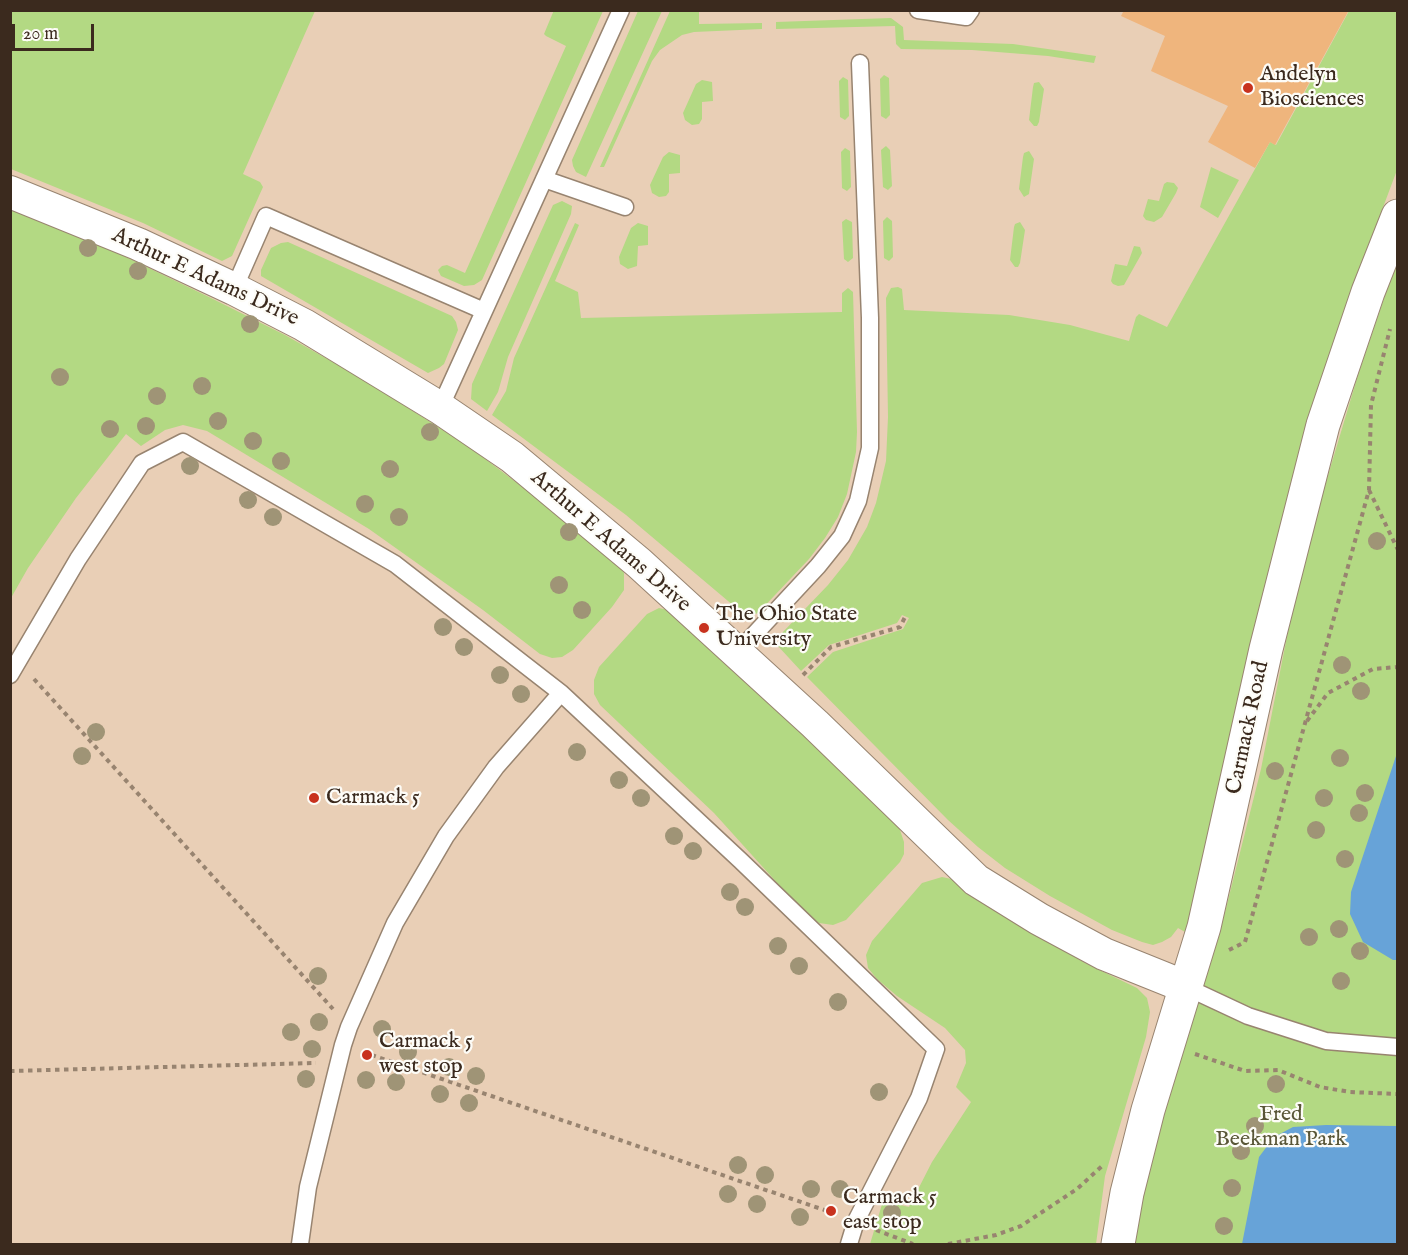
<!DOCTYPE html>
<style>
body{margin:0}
#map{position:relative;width:1408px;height:1255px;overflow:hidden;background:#f4dfc3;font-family:"IM FELL English",serif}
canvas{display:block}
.frame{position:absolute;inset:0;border:12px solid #3b2a1e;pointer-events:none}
.scale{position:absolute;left:12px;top:24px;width:82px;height:27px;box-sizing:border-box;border:3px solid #3b2a1e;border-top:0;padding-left:8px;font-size:18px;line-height:21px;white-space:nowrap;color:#3b2a1e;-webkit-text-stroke:4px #fdfcf7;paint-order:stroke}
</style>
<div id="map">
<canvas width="1408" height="1255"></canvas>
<div class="frame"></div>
<div class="scale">20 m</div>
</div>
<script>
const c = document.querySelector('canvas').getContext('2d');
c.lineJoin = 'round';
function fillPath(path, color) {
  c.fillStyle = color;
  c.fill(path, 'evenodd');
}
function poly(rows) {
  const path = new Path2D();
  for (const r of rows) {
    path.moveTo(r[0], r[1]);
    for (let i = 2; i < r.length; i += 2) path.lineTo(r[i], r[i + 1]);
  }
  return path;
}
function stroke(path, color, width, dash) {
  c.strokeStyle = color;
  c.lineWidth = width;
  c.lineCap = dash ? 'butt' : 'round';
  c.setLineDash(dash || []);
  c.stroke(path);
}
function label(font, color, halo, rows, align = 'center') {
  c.font = font + ' "IM FELL English",serif';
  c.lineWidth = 4.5;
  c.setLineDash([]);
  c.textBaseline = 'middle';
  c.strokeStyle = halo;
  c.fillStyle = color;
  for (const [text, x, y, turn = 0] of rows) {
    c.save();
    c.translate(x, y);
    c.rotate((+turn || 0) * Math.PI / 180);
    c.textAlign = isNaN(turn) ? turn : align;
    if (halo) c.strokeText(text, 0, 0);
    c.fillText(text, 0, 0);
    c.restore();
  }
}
const built = poly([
 [11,11,1397,11,1397,1244,11,1244]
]);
const green = poly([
 [554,10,603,11,482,280,474,285,464,286,441,276,438,270,442,266,447,265,465,273,566,46,546,36,544,34],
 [10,11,315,11,243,174,260,182,263,187,232,256,222,261,143,223,11,169],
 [638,11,662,11,586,177,576,172,573,166,572,160],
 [670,11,699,11,699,24,762,23,762,29,694,32,682,35,660,50,652,61,604,167,600,167],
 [1349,11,1397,11,1397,170,1339,325,1290,486,1187,927,1185,932,1178,928,1171,937,1162,942,1153,945,1142,942,1112,930,1050,896,1005,868,978,847,948,820,807,677,833,652,903,629,909,618,902,615,897,623,829,645,801,671,777,645,782,633,828,585,848,560,867,527,876,503,886,461,888,417,886,298,891,288,898,287,902,289,904,310,1009,315,1070,325,1129,341,1136,317,1139,314,1167,327,1270,142,1276,145],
 [891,18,903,27,904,40,1013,44,1096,56,1094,63,1048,56,972,50,901,49,896,44,895,26,776,29,776,22],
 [884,75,889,78,890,115,886,119,881,116,880,79],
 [843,77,848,80,849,116,845,120,840,117,839,81],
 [702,80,712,82,713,101,702,102,702,119,699,124,692,125,685,120,683,113,696,84],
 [1039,82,1044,89,1039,122,1037,126,1034,126,1029,120,1033,87,1034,83],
 [886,146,890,150,892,186,888,190,883,187,881,150],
 [845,148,850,151,851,187,847,191,842,188,841,152],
 [1029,151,1034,159,1029,194,1024,197,1019,189,1023,157,1024,153],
 [669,152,680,155,680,173,669,174,669,192,666,196,659,197,652,193,650,185,663,157],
 [1211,167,1239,180,1218,218,1200,207],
 [1167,182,1174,183,1178,188,1176,193,1162,217,1154,222,1146,220,1143,216,1148,199,1159,201,1164,184],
 [562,201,572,206,571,214,508,357,498,392,487,411,471,399,472,384,553,205],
 [11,207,101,245,209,297,285,335,361,378,468,446,614,556,624,573,624,590,612,607,573,650,562,657,552,658,540,654,483,610,369,529,207,431,183,425,165,430,141,446,126,434,76,498,28,568,11,598],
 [887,217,892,221,893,257,889,261,884,258,883,221],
 [846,219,852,222,853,258,848,262,844,259,842,222],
 [1020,222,1025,230,1020,263,1018,267,1015,267,1010,260,1014,227,1015,224],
 [575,223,579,225,555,281,578,292,581,318,842,312,842,293,848,288,853,292,857,432,856,452,847,494,838,517,825,538,809,559,758,613,747,617,626,515,492,415,506,391,514,358],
 [638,223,648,226,648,245,638,246,637,266,628,269,620,264,619,257,631,228],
 [288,242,452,316,456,322,458,330,444,364,439,368,428,373,261,276,261,270,271,248,281,243],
 [1134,246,1140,247,1142,253,1124,285,1118,286,1113,284,1111,281,1115,264,1127,266],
 [1397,260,1397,1244,1135,1244,1148,1162,1219,936,1261,769,1289,626,1312,529,1358,375],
 [659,608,677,612,899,827,904,842,904,854,900,862,846,920,833,925,819,923,807,916,714,813,600,705,594,694,594,680,599,667,647,614],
 [942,877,956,880,1003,913,1085,963,1137,988,1147,998,1150,1012,1146,1037,1105,1176,1096,1244,870,1244,883,1201,909,1207,932,1162,971,1102,956,1087,966,1063,965,1050,945,1028,897,996,877,979,868,968,866,955,872,941,922,883]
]);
const water = poly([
 [1397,753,1398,960,1393,960,1363,942,1350,914,1351,892],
 [1326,1125,1397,1126,1397,1244,1242,1244,1259,1157,1274,1137,1293,1127]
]);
const building = poly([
 [1124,10,1349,10,1275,145,1270,142,1255,168,1208,142,1228,106,1151,71,1165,36,1121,16]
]);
const path = poly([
 [1369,490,1398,550],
 [803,675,831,647,900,627,905,617],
 [34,679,333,1009],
 [1307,721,1328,693,1373,669,1398,667],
 [1229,950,1245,942,1369,490,1371,405,1390,329],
 [363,1052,836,1214],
 [1195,1054,1245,1071,1278,1070,1320,1087,1350,1092,1398,1094],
 [10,1071,316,1063],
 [876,1230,913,1244],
 [948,1244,996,1235,1021,1226,1077,1189,1102,1166]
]);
const lane = poly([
 [918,10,966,17,971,10],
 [544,179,625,207],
 [234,289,266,216,484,311],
 [440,408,621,10],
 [737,653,818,566,842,536,858,501,870,448,870,318,860,63],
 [10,675,78,559,142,463,183,442,395,564,561,693],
 [1186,987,1248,1016,1326,1041,1398,1047],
 [300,1244,308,1187,343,1045,349,1027,395,923,446,836,496,767,561,693,741,861,936,1049,919,1098,856,1221,849,1244]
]);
const street = poly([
 [10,192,138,244,234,289,304,325,440,408,512,457,639,563,815,724,976,880,1039,919,1104,954,1186,987]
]);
const secondary = poly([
 [1118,1244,1127,1193,1148,1110,1204,927,1266,649,1323,425,1368,292,1398,216]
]);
const trees = [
 [88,248],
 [138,271],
 [250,324],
 [60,377],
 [202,386],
 [157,396],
 [218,421],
 [146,426],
 [110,429],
 [430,432],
 [253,441],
 [281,461],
 [190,466],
 [390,469],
 [248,500],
 [365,504],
 [273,517],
 [399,517],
 [569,532],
 [1377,541],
 [559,585],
 [582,610],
 [443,627],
 [464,647],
 [1342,665],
 [500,675],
 [1361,691],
 [521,694],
 [96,732],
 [577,752],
 [82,756],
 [1340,758],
 [1275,771],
 [619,780],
 [1365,793],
 [641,798],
 [1324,798],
 [1359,813],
 [1316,830],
 [674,836],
 [693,851],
 [1345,859],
 [730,892],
 [745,907],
 [1339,929],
 [1309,937],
 [778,946],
 [1360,951],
 [799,966],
 [318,976],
 [1341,981],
 [838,1002],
 [319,1022],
 [382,1029],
 [291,1032],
 [312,1049],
 [408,1052],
 [449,1067],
 [476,1076],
 [306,1079],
 [366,1080],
 [396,1082],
 [1276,1084],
 [879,1092],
 [440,1094],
 [469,1103],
 [1255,1126],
 [1241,1151],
 [738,1165],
 [765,1175],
 [1232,1188],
 [811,1189],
 [840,1189],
 [728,1194],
 [757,1204],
 [892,1213],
 [800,1217],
 [1224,1226]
];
const markers = [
 [1248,88,6,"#c8321e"],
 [704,628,6,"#c8321e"],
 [314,798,6,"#c8321e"],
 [367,1055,6,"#c8321e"],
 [831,1211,6,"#c8321e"]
];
const poiNames = [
 ["Andelyn",1260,75],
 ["Biosciences",1260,100],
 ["The Ohio State",716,615],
 ["University",716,640],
 ["Carmack 5",326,798],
 ["Carmack 5",379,1042],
 ["west stop",379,1067],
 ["Carmack 5",843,1198],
 ["east stop",843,1223]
];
const streetNames = [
 ["Arthur E Adams Drive",205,278,25],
 ["Arthur E Adams Drive",610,542,41],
 ["Carmack Road",1249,728,-78]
];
const parkNames = [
 ["Fred",1281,1115],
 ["Beekman Park",1281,1140]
];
fillPath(built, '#e9cfb6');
fillPath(green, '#b3d983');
fillPath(water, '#67a3d8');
fillPath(building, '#efb57d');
stroke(lane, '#988470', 19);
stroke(street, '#988470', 34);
stroke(secondary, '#988470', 35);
stroke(path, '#988470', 4, [4.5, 4.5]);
stroke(lane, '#fff', 16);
stroke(street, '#fff', 32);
stroke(secondary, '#fff', 33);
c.fillStyle = '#9f9476';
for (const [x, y] of trees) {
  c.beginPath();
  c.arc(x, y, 9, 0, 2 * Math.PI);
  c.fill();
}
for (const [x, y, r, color] of markers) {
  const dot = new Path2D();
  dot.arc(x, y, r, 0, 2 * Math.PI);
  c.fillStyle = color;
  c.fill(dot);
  stroke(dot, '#fdfcf7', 2);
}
label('22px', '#3b2a1e', '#fdfcf7', poiNames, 'left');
label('22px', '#3b2a1e', '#fdfcf7', streetNames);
label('22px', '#595637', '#fdfcf7', parkNames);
</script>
